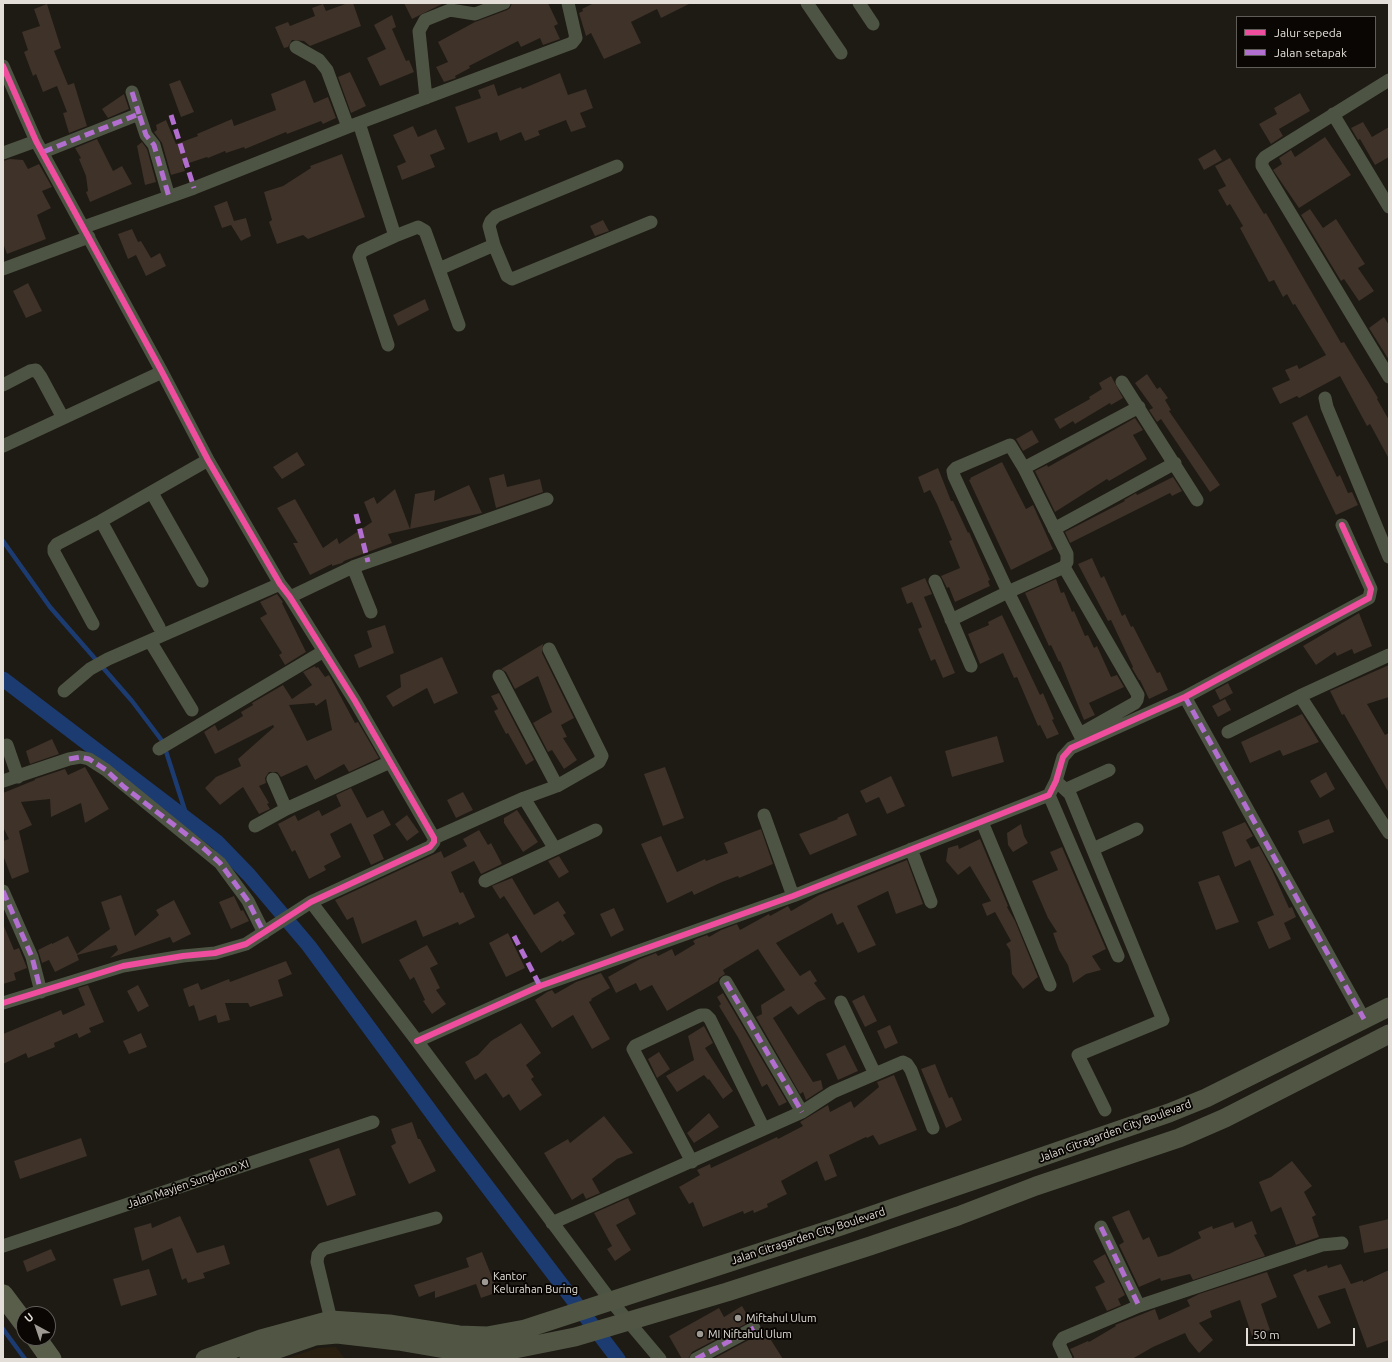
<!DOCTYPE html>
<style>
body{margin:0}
#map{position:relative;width:1392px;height:1362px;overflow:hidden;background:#1e1a14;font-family:Ubuntu,sans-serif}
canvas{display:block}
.frame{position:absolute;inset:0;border:4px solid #e3dfd8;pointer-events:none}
.legend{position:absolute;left:1236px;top:16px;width:140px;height:52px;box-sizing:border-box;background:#090604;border:1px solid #605d59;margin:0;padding:5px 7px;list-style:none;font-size:12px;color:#e3dfd8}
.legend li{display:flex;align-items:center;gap:8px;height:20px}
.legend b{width:20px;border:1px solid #605d59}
.north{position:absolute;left:16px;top:1306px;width:40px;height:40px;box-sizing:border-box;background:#090604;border:1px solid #605d59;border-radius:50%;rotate:320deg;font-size:11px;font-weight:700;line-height:16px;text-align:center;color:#e3dfd8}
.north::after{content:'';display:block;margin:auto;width:14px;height:18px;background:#9e9a93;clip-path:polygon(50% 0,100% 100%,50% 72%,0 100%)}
.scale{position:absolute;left:1246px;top:1328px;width:109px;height:18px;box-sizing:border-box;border:2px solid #e3dfd8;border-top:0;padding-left:5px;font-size:12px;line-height:14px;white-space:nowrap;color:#e3dfd8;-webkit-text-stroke:3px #090604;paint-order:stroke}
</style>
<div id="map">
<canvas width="1392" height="1362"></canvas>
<div class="frame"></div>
<ul class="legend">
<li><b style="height:5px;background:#ef4d9e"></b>Jalur sepeda</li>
<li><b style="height:5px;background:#b36fd0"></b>Jalan setapak</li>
</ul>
<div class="north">U</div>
<div class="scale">50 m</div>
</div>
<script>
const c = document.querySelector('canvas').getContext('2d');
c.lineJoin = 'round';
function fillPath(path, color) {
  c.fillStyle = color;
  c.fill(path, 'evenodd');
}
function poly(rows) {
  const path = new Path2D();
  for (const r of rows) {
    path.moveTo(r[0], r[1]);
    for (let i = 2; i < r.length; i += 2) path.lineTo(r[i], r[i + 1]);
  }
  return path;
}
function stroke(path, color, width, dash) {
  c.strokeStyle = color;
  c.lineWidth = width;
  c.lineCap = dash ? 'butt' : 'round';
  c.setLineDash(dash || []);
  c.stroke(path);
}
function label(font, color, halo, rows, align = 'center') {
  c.font = font + ' Ubuntu,sans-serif';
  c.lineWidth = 4;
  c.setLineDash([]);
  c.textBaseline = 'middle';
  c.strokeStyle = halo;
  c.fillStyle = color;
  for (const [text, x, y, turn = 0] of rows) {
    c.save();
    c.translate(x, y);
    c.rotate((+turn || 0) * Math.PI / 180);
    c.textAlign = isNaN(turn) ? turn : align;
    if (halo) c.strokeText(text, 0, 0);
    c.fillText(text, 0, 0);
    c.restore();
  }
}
const built = poly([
 [336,1347,345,1359,285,1359,318,1348]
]);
const stream = poly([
 [3,541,50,607,132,701,163,742,188,820],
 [3,1329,25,1359]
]);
const canal = poly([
 [3,679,217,842,249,875,309,946,448,1135,618,1359]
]);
const building = poly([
 [348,3,353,3,361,26,310,46,304,41,292,40,288,47,284,48,275,27,288,22,290,26,315,16,312,8,323,4,326,11],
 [404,3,444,3,412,19],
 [512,3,548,3,558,24,554,26,560,39,543,45,540,38,521,47,518,41,469,66,470,68,455,76,456,78,444,82,436,67,448,62,438,42,475,22,507,10,510,8],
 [594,3,691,3,661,18,657,9,631,22,641,43,604,59,591,33,586,36,579,13,583,11,582,9],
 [47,4,61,48,54,51,68,85,74,83,87,126,69,133,63,113,67,112,57,86,43,92,36,74,33,76,24,52,28,50,22,32,40,26,34,9],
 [392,15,396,27,392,29,406,61,409,60,414,72,380,86,367,58,386,49,374,25],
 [350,72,366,106,351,113,338,77],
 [560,73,568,95,586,89,593,108,580,113,586,127,571,132,566,120,538,131,540,135,525,141,521,132,500,141,497,132,468,143,455,107,481,98,478,90,494,84,498,96,521,87,522,89],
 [180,80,194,112,181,117,169,84],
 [305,80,314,103,328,97,336,118,323,124,321,121,287,134,286,132,245,149,244,147,226,153,225,151,208,158,207,157,183,165,185,171,171,175,162,143,154,132,157,130,156,125,166,120,176,144,198,136,197,134,232,119,234,126,276,110,271,94],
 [1300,93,1310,111,1279,129,1283,136,1271,144,1259,124,1277,114,1274,108],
 [124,94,129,109,108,118,102,109],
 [1363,122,1372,137,1389,127,1389,157,1375,165,1360,139,1358,140,1351,128],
 [413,126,418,137,436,129,445,149,430,155,435,167,402,180,397,166,406,162,393,135],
 [1325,137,1351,175,1299,208,1273,170,1282,164,1279,158,1291,150,1295,157],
 [97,139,113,171,122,166,132,184,90,202,86,192,88,191,86,176,79,159,81,158,75,148],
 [142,142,147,149,156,182,145,185,137,146],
 [1215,149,1222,160,1204,170,1198,159],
 [342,154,365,217,308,239,303,235,277,244,269,222,272,220,264,192,283,186,311,168,310,166],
 [1230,158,1264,214,1266,213,1341,343,1344,342,1378,398,1377,399,1389,420,1389,459,1370,424,1367,426,1340,376,1299,398,1297,396,1280,404,1272,388,1290,380,1285,370,1297,365,1299,369,1326,355,1295,304,1293,305,1287,294,1283,297,1274,280,1269,282,1240,228,1243,226,1230,204,1227,206,1218,190,1226,186,1215,166],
 [10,159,23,160,28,169,39,164,52,187,42,191,51,208,37,215,46,239,7,254,3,243,3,161],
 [227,201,234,221,246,218,251,236,241,241,231,225,222,228,214,206],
 [1310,209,1323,228,1336,219,1365,264,1358,268,1374,291,1359,301,1344,279,1341,281,1301,215],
 [603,220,609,231,595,236,590,226],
 [132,229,138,242,141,241,151,258,160,253,166,266,146,276,136,255,128,259,118,234],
 [28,283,42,311,26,318,13,291],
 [425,299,429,310,398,326,393,315],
 [1384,317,1389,325,1389,360,1369,328],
 [1147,374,1157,389,1160,387,1168,398,1165,400,1171,410,1169,411,1220,485,1210,492,1161,419,1157,422,1149,410,1153,408,1135,383],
 [1111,376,1123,398,1111,405,1110,403,1075,424,1073,421,1060,429,1054,419,1090,399,1089,397,1102,389,1099,383],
 [1307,415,1337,477,1340,475,1348,493,1352,492,1358,505,1336,515,1292,423],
 [1135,418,1143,430,1133,435,1147,459,1109,481,1107,479,1055,512,1035,471,1047,465,1048,467],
 [1032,430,1039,442,1023,451,1016,439],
 [297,452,305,465,282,479,273,467],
 [1002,462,1026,509,1033,505,1053,549,1011,570,969,480,971,479,970,478],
 [938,468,951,501,953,501,968,533,969,532,990,580,988,581,990,586,955,602,949,587,947,588,941,576,960,568,949,541,952,540,937,504,930,490,924,493,918,477],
 [504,474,507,487,540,479,543,492,496,508,489,478],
 [1173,477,1182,491,1172,496,1170,493,1070,543,1065,532,1125,501,1124,500,1136,493,1137,495],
 [469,485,482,513,410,529,415,494,435,490,434,501],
 [395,489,410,529,388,534,392,543,344,561,342,563,332,566,332,564,310,575,293,543,298,543,277,508,295,499,323,548,337,538,339,544,372,522,364,502,374,497,377,504],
 [1092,558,1101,578,1104,576,1122,616,1125,614,1131,627,1133,626,1157,673,1160,672,1168,690,1149,699,1140,680,1139,680,1132,668,1133,667,1111,620,1108,621,1078,564],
 [925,578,932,594,924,597,955,673,943,678,935,659,931,661,918,629,922,627,912,602,907,604,901,588],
 [1056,579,1061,593,1064,592,1072,612,1074,611,1085,636,1088,635,1094,648,1097,646,1111,677,1117,675,1124,687,1089,703,1095,715,1084,720,1060,661,1059,662,1051,645,1049,646,1025,593],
 [277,594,283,602,282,603,306,652,285,665,279,655,282,653,260,618,267,614,260,602],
 [1359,613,1372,646,1354,654,1352,649,1337,656,1335,652,1316,665,1303,646],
 [1002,615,1040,695,1043,693,1054,719,1052,720,1059,734,1047,739,1040,725,1038,726,1017,677,1014,678,1003,653,980,664,968,634,989,625,988,622],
 [385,625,394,653,359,668,354,655,372,647,367,631],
 [543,644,542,653,574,718,561,725,567,737,563,738,577,760,564,769,552,750,548,752,533,723,552,712,538,676,515,689,506,672,501,669],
 [442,657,458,693,434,704,427,688,393,707,386,696,401,687,400,675],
 [1389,665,1389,697,1367,704,1385,735,1389,733,1389,793,1344,714,1342,715,1330,691],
 [315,666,316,668,318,667,325,677,329,675,355,723,358,722,379,758,349,772,344,764,315,780,307,765,281,777,277,772,269,772,265,778,266,783,259,786,269,803,267,804,270,809,259,814,243,787,220,805,205,788,216,777,241,766,238,759,274,727,273,725,215,754,204,732,215,725,218,731,243,716,241,712,253,705,252,703,283,685,292,699,312,685,303,672],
 [326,699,332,730,307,741,289,705,314,703,316,706],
 [1228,683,1233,693,1220,700,1215,690],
 [499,693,534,760,526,765,508,733,506,734,494,711,498,709,491,696],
 [1225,699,1231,710,1218,717,1212,706],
 [1302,714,1319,742,1283,756,1280,750,1250,763,1241,742],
 [997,736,1004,762,952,777,945,751],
 [52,739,59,754,30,764,26,751],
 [85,767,109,809,85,823,81,803,51,817,50,799,21,802,32,825,19,831,29,872,12,879,3,855,3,841,9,839,3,827,3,793,35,780,35,779,65,769,68,775],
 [665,767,684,818,663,826,644,774],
 [1326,772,1335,789,1320,798,1310,781],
 [891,776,905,806,887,814,879,797,866,803,860,791],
 [351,788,367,818,383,810,391,825,373,835,384,859,371,865,351,823,330,834,341,857,324,866,326,870,309,879,295,850,292,852,278,824,295,815,298,821,319,810,322,816,341,806,336,795],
 [463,792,473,810,456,818,447,800],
 [517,810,538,842,523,852,504,823,504,818],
 [848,813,857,835,810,855,799,834,838,819,837,818],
 [407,815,419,832,407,841,395,824],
 [1329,819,1334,832,1303,844,1298,831],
 [1245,822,1253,836,1246,840,1251,849,1259,846,1272,870,1289,908,1292,907,1296,917,1284,923,1291,939,1269,949,1257,922,1274,915,1250,860,1235,867,1222,832],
 [1021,824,1024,836,1028,843,1013,852,1008,845,1007,833],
 [761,829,773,864,739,878,738,876,722,882,694,895,692,891,667,903,641,844,661,836,677,872,705,859,706,861,728,853,724,843],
 [479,830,488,845,491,843,502,864,481,874,474,861,451,872,460,893,463,892,475,917,459,925,458,922,423,937,416,920,362,944,353,917,347,920,335,900,441,851,444,858,467,846,463,839],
 [980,839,1008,906,1007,907,1015,921,1038,977,1023,989,1012,974,1010,950,1006,944,1011,941,995,912,987,916,982,904,991,901,970,866,958,875,946,861,948,848,958,845,959,849],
 [1062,847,1106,949,1092,956,1101,970,1086,974,1073,983,1068,965,1059,950,1053,933,1057,932,1048,918,1032,881,1058,870,1050,852],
 [559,856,569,872,559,878,548,861],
 [907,860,923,904,896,914,888,891,857,906,876,945,858,953,843,922,837,925,832,913,776,943,800,976,810,970,817,981,814,983,826,999,818,1002,798,1015,791,1006,773,1018,813,1082,821,1080,823,1089,806,1100,803,1092,800,1094,756,1017,762,1014,761,1005,785,990,758,949,723,970,725,974,719,978,718,981,667,1011,652,985,640,991,636,983,616,993,608,977,640,959,656,953,658,956,672,949,675,956,695,944,693,941,696,939,707,935,709,937,721,930,737,924,740,930,769,914,770,916,788,906,791,911,819,895],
 [1219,875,1239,922,1216,930,1198,882],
 [512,878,534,915,558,901,566,913,563,915,575,934,562,942,561,940,541,953,504,896,500,899,492,886],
 [121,895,135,936,159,915,156,910,174,900,191,934,173,943,170,937,110,958,118,950,116,945,77,955,79,960,55,972,49,960,42,963,38,950,52,943,52,944,68,936,77,954,110,929,101,902],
 [234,896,241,911,243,910,249,921,231,929,219,902],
 [614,908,624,930,611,937,600,914],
 [3,924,14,950,19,948,27,968,14,973,16,980,3,984],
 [508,933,525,968,506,977,489,943],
 [427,945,438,964,430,968,440,988,436,990,446,1004,432,1014,423,1001,425,1000,414,977,410,980,399,960],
 [286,961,292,974,278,980,283,996,250,1007,248,1003,225,1003,230,1020,218,1023,216,1015,199,1021,194,1005,189,1007,183,989,198,983,201,990,229,979,230,982],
 [601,973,610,988,591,999,592,1000,589,1002,610,1039,592,1049,573,1015,552,1028,535,1000,547,992,552,990,555,994,576,982],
 [88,985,104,1022,89,1028,91,1032,79,1038,77,1033,54,1043,55,1047,28,1058,26,1053,3,1064,3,1034,61,1010,63,1015,85,1005,78,988],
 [138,985,149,1006,138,1012,127,991],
 [723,993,787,1102,779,1106,767,1084,762,1087,739,1039,719,1006,721,1004,717,997],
 [864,995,877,1021,865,1027,852,1001],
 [521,1023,541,1053,526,1065,534,1077,531,1079,542,1095,520,1111,509,1094,503,1098,486,1073,475,1080,465,1062,478,1055,491,1041],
 [890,1025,898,1043,885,1049,877,1031],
 [704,1026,713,1043,705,1048,733,1091,723,1099,709,1079,708,1080,704,1075,677,1092,666,1076,694,1060,688,1036],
 [141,1033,147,1047,129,1054,123,1041],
 [845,1045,858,1071,838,1080,826,1054],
 [659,1052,670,1069,657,1078,648,1059],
 [935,1064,949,1098,952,1097,962,1120,946,1128,921,1069],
 [894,1075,917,1130,879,1145,873,1135,867,1138,866,1137,829,1155,837,1176,825,1181,817,1161,781,1181,787,1194,767,1204,768,1207,754,1213,753,1210,744,1214,743,1211,703,1227,693,1202,689,1204,679,1187,700,1175,697,1170,710,1164,711,1168,777,1137,778,1139,803,1126,800,1122,828,1105,830,1112,851,1101,854,1108,879,1087,877,1082],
 [709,1113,719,1127,694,1143,687,1133],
 [604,1116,633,1153,617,1159,592,1179,600,1193,586,1199,583,1193,572,1200,544,1153,568,1139,570,1143],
 [412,1122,418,1139,420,1139,436,1171,409,1184,391,1146,396,1143,391,1129],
 [81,1138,87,1156,20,1179,14,1161],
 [339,1148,356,1195,327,1206,309,1159],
 [1292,1161,1312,1186,1304,1192,1316,1215,1312,1217,1319,1237,1296,1245,1281,1207,1271,1212,1259,1182,1271,1177],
 [628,1198,636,1214,616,1225,631,1250,615,1261,607,1249,612,1246,594,1213],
 [1129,1210,1143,1240,1149,1237,1158,1257,1169,1254,1201,1238,1198,1232,1212,1226,1213,1229,1233,1222,1235,1228,1252,1221,1257,1234,1254,1235,1265,1256,1193,1280,1190,1274,1161,1281,1160,1278,1139,1287,1119,1245,1124,1242,1112,1217],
 [180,1216,197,1253,224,1245,230,1264,203,1273,205,1278,188,1283,186,1278,182,1280,172,1248,142,1261,134,1228,151,1223,152,1228],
 [1389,1219,1389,1248,1364,1253,1359,1226],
 [51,1249,56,1260,27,1272,23,1261],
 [482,1252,498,1292,481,1298,476,1284,435,1298,435,1291,419,1297,414,1285,469,1267,466,1258],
 [1105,1254,1125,1295,1118,1299,1121,1305,1107,1311,1095,1287,1105,1282,1093,1261],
 [1341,1264,1351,1284,1363,1280,1363,1282,1389,1270,1389,1340,1367,1348,1345,1288,1318,1296,1331,1323,1318,1329,1293,1275,1306,1269,1307,1272,1327,1265,1328,1268],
 [149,1269,157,1295,121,1306,113,1279],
 [1267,1272,1277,1297,1261,1304,1270,1330,1252,1336,1240,1300,1210,1311,1212,1317,1199,1323,1213,1340,1199,1353,1189,1341,1185,1333,1153,1347,1132,1359,1074,1359,1074,1357,1070,1349,1088,1341,1089,1342,1116,1326,1115,1325,1155,1309,1159,1320,1190,1306,1187,1300,1199,1294],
 [742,1306,751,1321,692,1352,688,1359,682,1359,669,1336,719,1308,724,1317],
 [764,1329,783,1359,713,1359,758,1335]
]);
const street = poly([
 [807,3,841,53],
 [859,3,873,24],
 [296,47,319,60,327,70,348,127],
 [3,66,36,141,162,372,208,460,280,584,290,597,355,701,434,838,434,842,430,847,311,902,246,944,215,953,183,956,123,966,3,1003],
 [1389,80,1265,157,1262,161,1262,166,1389,377],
 [132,92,139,114],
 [426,98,419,31,425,20,450,10,475,14,504,3],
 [1333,114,1389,207],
 [359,123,395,236,418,227,425,231,459,325],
 [43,152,139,114,146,135,154,145,169,197],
 [3,153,36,141],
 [84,227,194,188,348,127,572,43,576,38,568,3],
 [494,245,507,276,512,279,651,222],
 [3,269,89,237],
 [439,269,494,245,489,226,491,221,496,216,617,166],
 [388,345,359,257,362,251,395,236],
 [1122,382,1197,500],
 [3,385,30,371,36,370,41,377,63,418],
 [1325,398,1327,407,1389,557],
 [3,446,162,372],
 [1024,468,1139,407],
 [152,493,202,581],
 [101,521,159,627],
 [1054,529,1175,463],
 [353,567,371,612],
 [1064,567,1138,695,1137,700,1135,703,1080,734],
 [935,581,971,666],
 [290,597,353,567,547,499],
 [951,620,1008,592,1064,567,1067,562,1067,554,1024,468,1010,445,956,468,953,471,954,476,1008,592,1083,741],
 [93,624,54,552,54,548,57,544,101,521,208,460],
 [150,641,192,710],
 [499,676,557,786],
 [64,691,90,669,108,659,280,584],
 [1300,696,1389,655],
 [1185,697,1364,1019],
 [1228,732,1300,696,1389,833],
 [7,745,18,777],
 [159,749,324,651],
 [273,779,286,809],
 [3,781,69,759,80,757,89,759,106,770,220,863,248,901,264,933],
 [1056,781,1070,794,1163,1020,1078,1055,1105,1110],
 [1067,789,1109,770],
 [1049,795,1118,956],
 [524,798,555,849],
 [764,815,793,896],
 [982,822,1050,985],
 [255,826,286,809,390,762],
 [434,838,524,798,557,786,599,762,602,756,549,649],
 [911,849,931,902],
 [1093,849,1137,829],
 [485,881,596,830],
 [3,891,32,957,41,992],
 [311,902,417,1041,611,1301,660,1359],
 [726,982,802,1112],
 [841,1002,875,1074],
 [417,1041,540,986,793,896,1049,795,1056,781,1063,757,1071,748,1185,697,1369,598,1371,589,1342,525],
 [692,1162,633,1049,635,1046,701,1015,706,1015,710,1019,764,1129],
 [552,1223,802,1112,833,1092,903,1062,907,1064,911,1070,933,1128],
 [1101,1227,1139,1306],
 [3,1246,373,1122],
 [331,1320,317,1262,318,1255,323,1249,436,1218],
 [696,1359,754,1328],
 [1066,1359,1059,1344,1063,1338,1139,1306,1322,1245,1342,1243]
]);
const secondary = poly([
 [205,1359,261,1339,331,1320,389,1324,459,1335,487,1336,525,1329,841,1226,1169,1113,1206,1098,1389,1007],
 [249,1359,315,1336,337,1334,398,1341,475,1354,505,1351,575,1337,727,1292,870,1246,958,1216,1036,1186,1179,1138,1225,1118,1389,1034]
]);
const primary = poly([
 [3,1295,24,1323],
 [36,1338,51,1359]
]);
const quiet = poly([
 [132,92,139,114],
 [171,115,194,188],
 [43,152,139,114,146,135,154,145,169,197],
 [356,514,368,562],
 [1185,697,1364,1019],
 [69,759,80,757,89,759,106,770,124,787,199,844,220,863,248,901,264,933],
 [3,891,32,957,41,992],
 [514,936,540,986],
 [726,982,802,1112],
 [1101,1227,1139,1306],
 [696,1359,754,1328]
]);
const cycleway = poly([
 [3,66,36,141,162,372,208,460,280,584,290,597,355,701,434,838,434,842,430,847,311,902,246,944,215,953,183,956,123,966,3,1003],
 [417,1041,540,986,793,896,1049,795,1056,781,1063,757,1071,748,1185,697,1369,598,1371,589,1342,525]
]);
const markers = [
 [485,1282,4,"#9e9a93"],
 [738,1318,4,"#9e9a93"],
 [700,1334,4,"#9e9a93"]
];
const streetNames = [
 ["Jalan Citragarden City Boulevard",1115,1131,-20],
 ["Jalan Mayjen Sungkono XI",188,1184,-19],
 ["Jalan Citragarden City Boulevard",808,1236,-18]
];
const poiNames = [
 ["Kantor",493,1276],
 ["Kelurahan Buring",493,1289],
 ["Miftahul Ulum",746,1318],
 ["MI Niftahul Ulum",708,1334]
];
fillPath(built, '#281f11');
stroke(stream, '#1c3b70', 4.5);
stroke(canal, '#1c3b70', 15);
fillPath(building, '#3e3229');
stroke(street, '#4e5444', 13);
stroke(secondary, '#515644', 19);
stroke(primary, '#595e4a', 21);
stroke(quiet, '#b36fd0', 5, [10, 5]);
stroke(cycleway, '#ef4d9e', 6);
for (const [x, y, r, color] of markers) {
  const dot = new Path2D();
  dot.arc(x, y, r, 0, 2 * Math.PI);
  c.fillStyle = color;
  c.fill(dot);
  stroke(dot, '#090604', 1.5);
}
label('11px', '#e3dfd8', '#090604', streetNames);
label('11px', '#e3dfd8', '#090604', poiNames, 'left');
</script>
